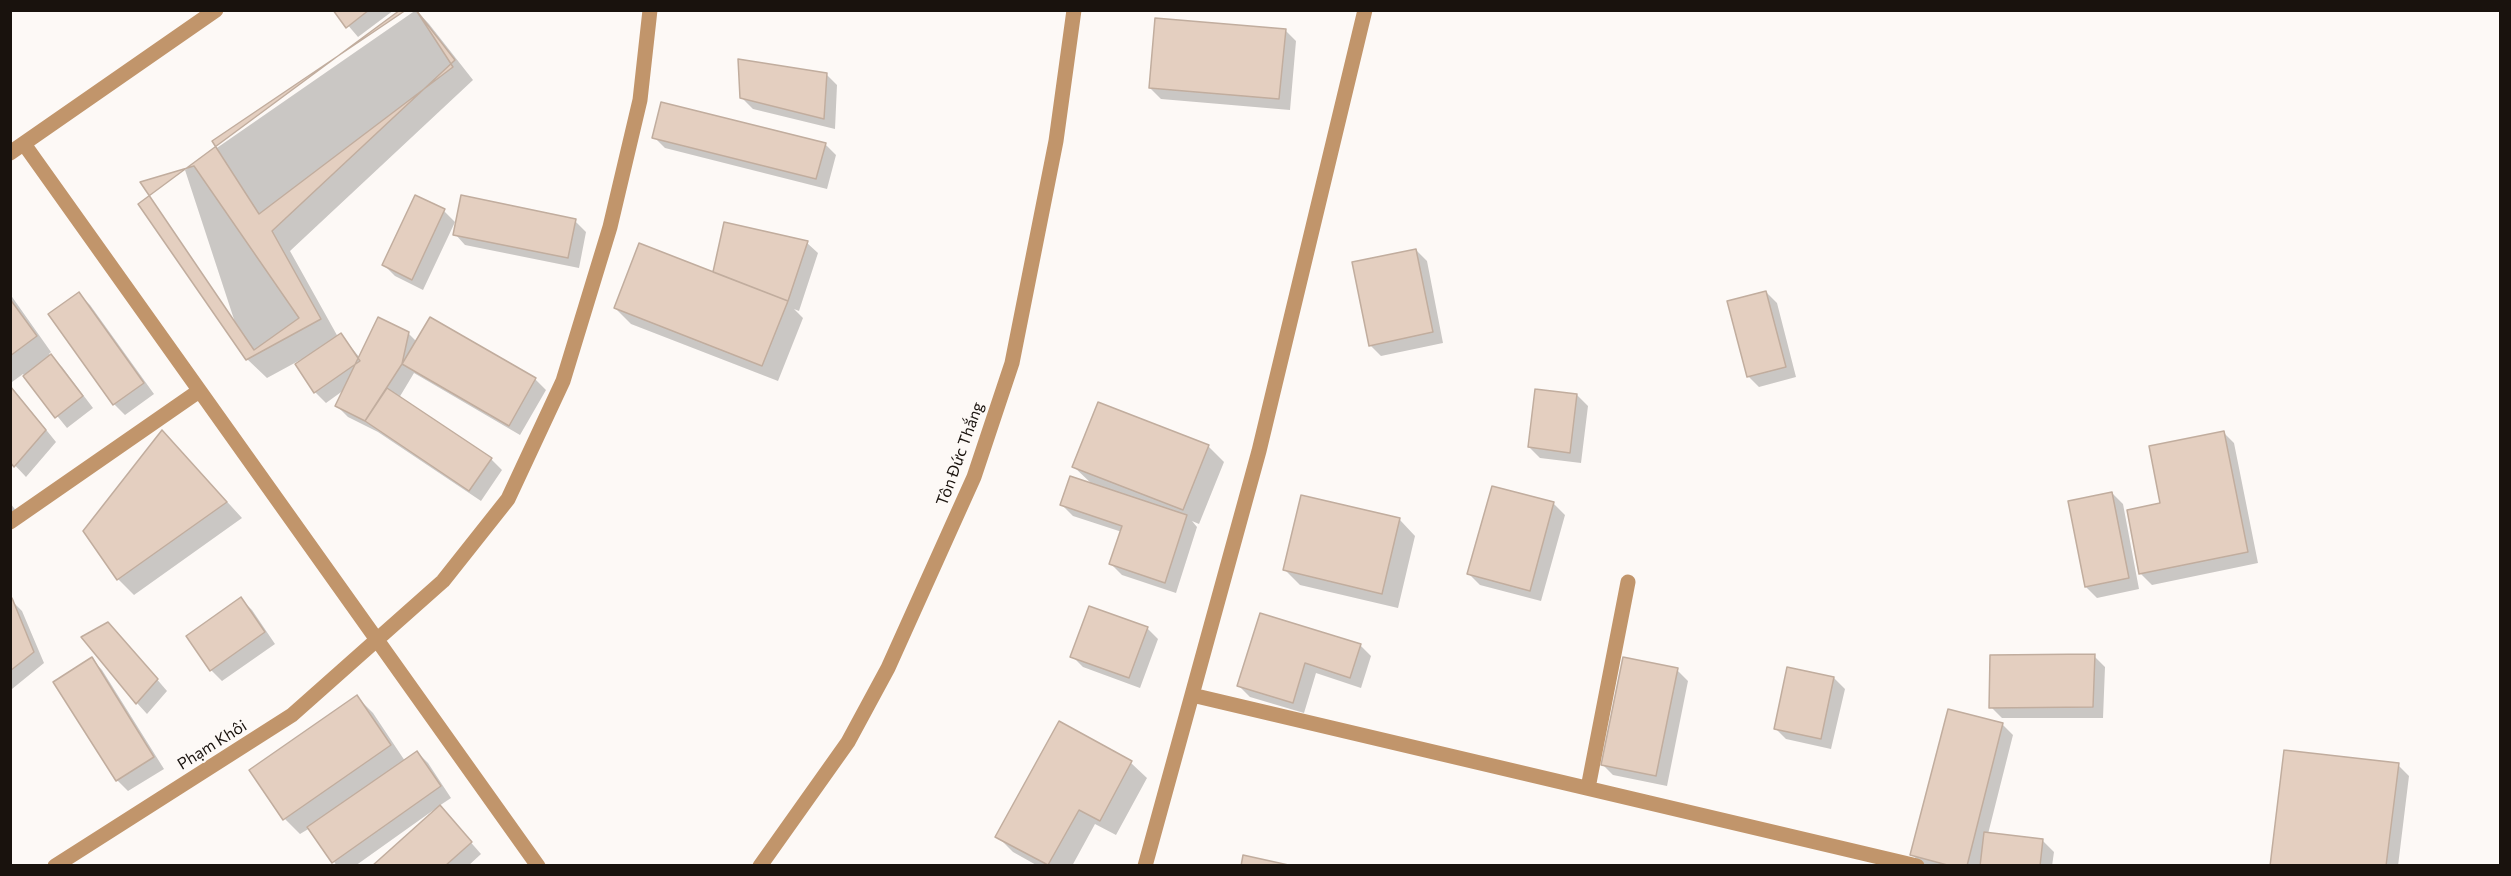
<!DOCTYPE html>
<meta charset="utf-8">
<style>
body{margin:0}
#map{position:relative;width:2511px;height:876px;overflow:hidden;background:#fdf9f6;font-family:Commissioner,sans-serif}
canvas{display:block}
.frame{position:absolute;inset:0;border:12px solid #19120d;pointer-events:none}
</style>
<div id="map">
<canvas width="2511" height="876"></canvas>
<div class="frame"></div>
</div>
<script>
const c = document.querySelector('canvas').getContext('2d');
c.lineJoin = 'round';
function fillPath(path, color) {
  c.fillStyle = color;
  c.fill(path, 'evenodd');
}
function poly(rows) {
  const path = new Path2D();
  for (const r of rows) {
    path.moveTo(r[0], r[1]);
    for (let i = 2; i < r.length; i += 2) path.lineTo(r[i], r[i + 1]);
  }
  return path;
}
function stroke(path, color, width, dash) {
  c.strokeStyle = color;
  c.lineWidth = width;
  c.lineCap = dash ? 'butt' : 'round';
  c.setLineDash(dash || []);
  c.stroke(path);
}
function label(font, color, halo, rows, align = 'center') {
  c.font = font + ' Commissioner,sans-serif';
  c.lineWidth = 4.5;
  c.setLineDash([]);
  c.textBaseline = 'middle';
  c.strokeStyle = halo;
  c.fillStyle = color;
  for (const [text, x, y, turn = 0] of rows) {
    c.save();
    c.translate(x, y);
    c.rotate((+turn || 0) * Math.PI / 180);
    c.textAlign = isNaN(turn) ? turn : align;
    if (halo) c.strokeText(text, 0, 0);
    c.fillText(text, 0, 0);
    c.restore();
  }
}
const shadow = poly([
 [335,10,394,10,358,37],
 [416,10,429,24,473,80,290,251,338,337,341,335,360,358,408,333,417,342,535,379,546,390,520,435,414,373,399,398,491,459,502,470,481,501,378,432,348,417,337,406,344,390,326,403,315,392,302,359,267,378,247,359,185,170],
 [1285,30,1296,41,1290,110,1161,99,1150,88],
 [826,74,837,85,835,129,753,109,742,98],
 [654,137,825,144,836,155,827,189,665,148],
 [444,211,455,222,423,290,395,276,384,265],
 [575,221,586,232,579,268,465,245,455,234],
 [807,243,818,253,799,311,794,309,803,318,778,381,631,324,615,308,719,276],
 [1416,250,1427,261,1443,343,1381,356,1370,345],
 [1766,292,1777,303,1796,377,1759,387,1748,376],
 [10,294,51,352,49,354,62,367,93,408,67,428,23,374,12,382,10,381],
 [79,294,90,305,154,394,125,415,114,404,50,314],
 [10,385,56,442,26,477,10,460],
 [1577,395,1588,406,1581,463,1540,458,1529,447],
 [2223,432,2234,443,2258,563,2152,585,2141,574,2128,512,2162,504],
 [1208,446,1224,462,1199,524,1192,521,1197,527,1176,593,1122,575,1111,564,1122,532,1073,516,1062,505,1093,485,1074,467],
 [177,447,242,518,134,595,118,579,85,531],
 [1493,488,1554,504,1565,515,1541,601,1480,585,1469,574],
 [2112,493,2123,504,2139,589,2097,598,2086,587],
 [1302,497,1400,520,1415,536,1398,608,1300,585,1284,569],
 [10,503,18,513,10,519],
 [241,599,252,610,275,644,222,681,211,670],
 [11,600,22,611,44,663,12,689],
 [1261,615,1360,645,1371,656,1361,688,1316,673,1304,713,1250,697,1239,686],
 [1147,628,1158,639,1140,688,1083,667,1072,656],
 [119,635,167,691,147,714,137,703],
 [2094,656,2105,667,2103,718,2002,718,1991,707],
 [92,659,102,670,164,769,128,791,117,780,55,682],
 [1677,670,1688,681,1667,786,1613,775,1602,764],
 [1834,678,1845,689,1831,749,1786,739,1775,728],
 [357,697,373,713,405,761,417,752,428,763,451,798,439,806,481,854,468,866,374,866,436,811,435,809,355,866,337,866,310,828,300,834,285,819],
 [1060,723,1131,763,1147,778,1116,835,1095,824,1072,866,1038,866,1013,852,997,836],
 [2002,724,2013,735,1988,834,2043,841,2054,852,2052,866,1923,866,1912,854],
 [2398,765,2409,776,2398,866,2271,866]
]);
const building = poly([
 [333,10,369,10,346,28,333,10],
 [400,10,416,10,455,60,272,231,321,319,246,360,138,204,400,10],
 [406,10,416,10,453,67,259,214,212,141,406,10],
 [1155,18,1286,29,1279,99,1149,88,1155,18],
 [738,59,827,73,824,119,740,98,738,59],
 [661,102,826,143,816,179,652,138,661,102],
 [194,166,299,318,254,350,140,182,194,166],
 [415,195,445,209,412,280,382,265,415,195],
 [461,195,576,219,568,258,453,235,461,195],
 [724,222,808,241,788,301,713,272,724,222],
 [639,243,788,301,762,366,614,308,639,243],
 [1416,249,1433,332,1369,346,1352,262,1416,249],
 [1766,291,1786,367,1747,377,1727,301,1766,291],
 [79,292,144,383,113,405,48,314,79,292],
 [10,299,37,336,10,356,10,299],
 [378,317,409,332,402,364,365,421,335,406,378,317],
 [430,317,536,378,509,426,402,364,430,317],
 [341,333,360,361,314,393,295,364,341,333],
 [51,354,83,396,55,418,23,376,51,354],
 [10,386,46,430,14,467,10,462,10,386],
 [387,388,492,458,469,491,365,421,387,388],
 [1535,389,1577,394,1570,453,1528,447,1535,389],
 [1098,402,1209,445,1183,510,1072,467,1098,402],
 [162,430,227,502,117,580,83,531,162,430],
 [2224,431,2248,552,2139,574,2127,510,2160,503,2149,446,2224,431],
 [1070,476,1187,515,1165,583,1109,564,1122,526,1060,505,1070,476],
 [1492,486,1554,502,1530,591,1467,574,1492,486],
 [2112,492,2129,578,2085,587,2068,501,2112,492],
 [1301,495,1400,518,1382,594,1283,570,1301,495],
 [241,597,265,632,210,671,186,636,241,597],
 [12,598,34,652,10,671,10,599,12,598],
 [1089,606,1148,627,1129,678,1070,657,1089,606],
 [1260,613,1361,644,1350,678,1305,663,1293,703,1237,686,1260,613],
 [108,622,158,679,136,704,81,637,108,622],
 [2095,654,2093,707,1989,708,1990,655,2095,654],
 [92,657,154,757,116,781,53,682,92,657],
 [1623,657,1678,668,1656,776,1601,765,1623,657],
 [1787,667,1834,677,1821,739,1774,729,1787,667],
 [357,695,391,745,283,820,249,770,357,695],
 [1948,709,2003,723,1967,866,1951,866,1910,855,1948,709],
 [1059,721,1132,761,1100,821,1079,810,1048,865,995,837,1059,721],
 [2284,750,2399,763,2386,866,2270,866,2284,750],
 [417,751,441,786,332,863,307,827,417,751],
 [440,805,472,842,445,866,372,866,440,805],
 [1984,832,2043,839,2040,866,1980,866,1984,832],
 [1243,855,1293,866,1241,866,1243,855]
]);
const minor = poly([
 [24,144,538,866],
 [10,153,216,10],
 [10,522,199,391],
 [1192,695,1917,866],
 [1588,788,1628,582],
 [55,866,292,715,443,581,508,499,563,381,610,227,640,100,650,10],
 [760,866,848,742,888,668,974,477,1012,363,1056,141,1074,10],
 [1145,866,1259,451,1365,10]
]);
const streetNames = [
 ["Tôn Đức Thắng",960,454,-70],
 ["Phạm Khôi",212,745,-32]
];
fillPath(shadow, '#0003');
fillPath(building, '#e4cfc0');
stroke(building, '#c1ad9e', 1.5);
stroke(minor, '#c1956b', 15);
label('16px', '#19120d', '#fdf9f6', streetNames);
</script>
